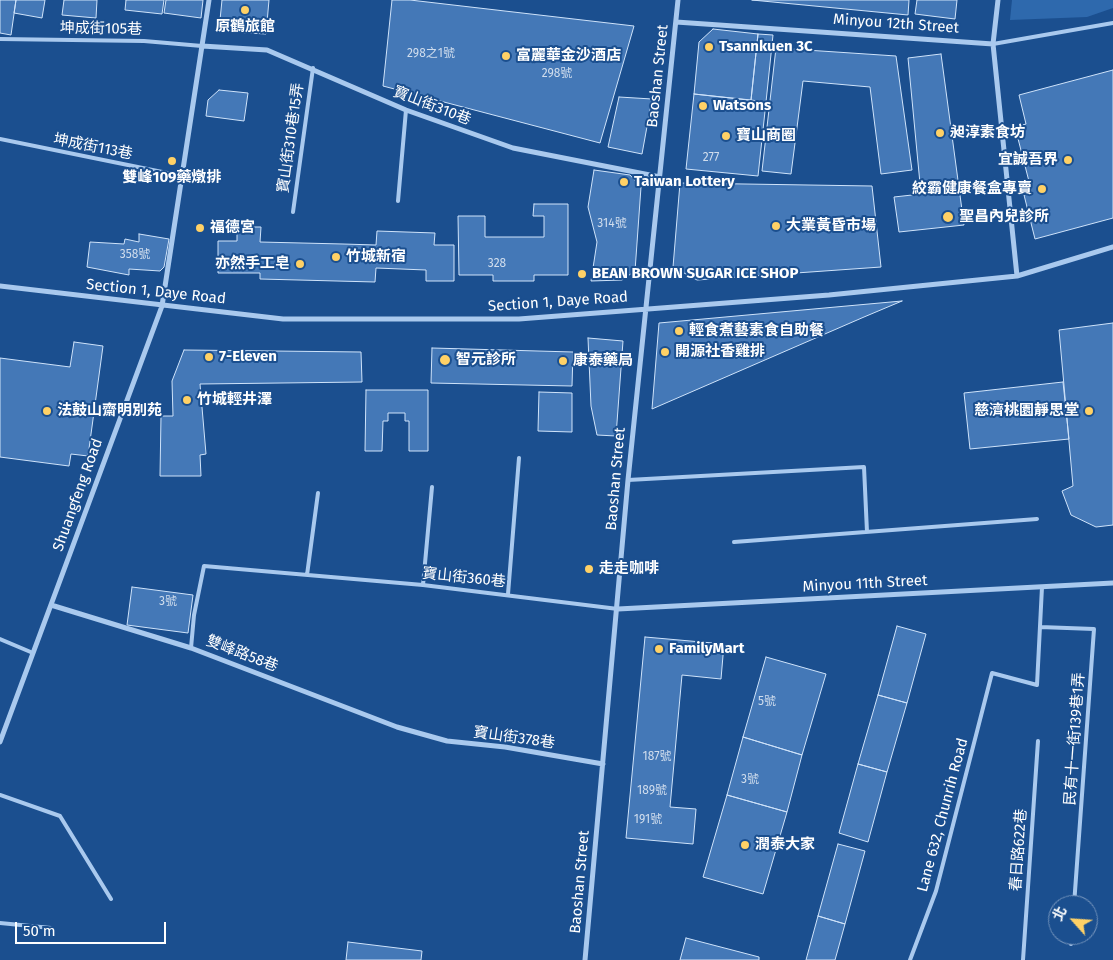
<!DOCTYPE html>
<meta charset="utf-8">
<style>
body{margin:0}
#map{position:relative;width:1113px;height:960px;overflow:hidden;background:#1b4f8f;font-family:"Fira Sans","Noto Sans TC",sans-serif}
canvas{display:block}
.north{position:absolute;left:1048px;top:895px;width:50px;height:50px;box-sizing:border-box;background:#1b4f8f;border:1px solid #7695bc;border-radius:50%;rotate:296deg;font-size:14px;font-weight:700;line-height:20px;text-align:center;color:#fff}
.north::after{content:'';display:block;margin:auto;width:18px;height:22px;background:#ffd166;clip-path:polygon(50% 0,100% 100%,50% 72%,0 100%)}
.scale{position:absolute;left:15px;top:922px;width:151px;height:22px;box-sizing:border-box;border:2px solid #fff;border-top:0;padding-left:6px;font-size:15px;line-height:18px;white-space:nowrap;color:#fff;-webkit-text-stroke:4px #1b4f8f;paint-order:stroke}
</style>
<div id="map">
<canvas width="1113" height="960"></canvas>
<div class="north">北</div>
<div class="scale">50 m</div>
</div>
<script>
const c = document.querySelector('canvas').getContext('2d');
c.lineJoin = 'round';
function fillPath(path, color) {
  c.fillStyle = color;
  c.fill(path, 'evenodd');
}
function poly(rows) {
  const path = new Path2D();
  for (const r of rows) {
    path.moveTo(r[0], r[1]);
    for (let i = 2; i < r.length; i += 2) path.lineTo(r[i], r[i + 1]);
  }
  return path;
}
function stroke(path, color, width, dash) {
  c.strokeStyle = color;
  c.lineWidth = width;
  c.lineCap = dash ? 'butt' : 'round';
  c.setLineDash(dash || []);
  c.stroke(path);
}
function label(font, color, halo, rows, align = 'center') {
  c.font = font + ' "Fira Sans","Noto Sans TC",sans-serif';
  c.lineWidth = 4;
  c.setLineDash([]);
  c.textBaseline = 'middle';
  c.strokeStyle = halo;
  c.fillStyle = color;
  for (const [text, x, y, turn = 0] of rows) {
    c.save();
    c.translate(x, y);
    c.rotate((+turn || 0) * Math.PI / 180);
    c.textAlign = isNaN(turn) ? turn : align;
    if (halo) c.strokeText(text, 0, 0);
    c.fillText(text, 0, 0);
    c.restore();
  }
}
const green = poly([
 [1012,0,1113,0,1113,8,1087,17,1010,20]
]);
const building = poly([
 [0,0,16,0,11,35,0,33,0,0],
 [16,0,45,0,42,18,14,13,16,0],
 [64,0,97,0,96,18,62,15,64,0],
 [126,0,164,0,162,14,125,10,126,0],
 [166,0,203,0,201,18,164,13,166,0],
 [222,0,269,0,266,34,233,32,220,20,222,0],
 [392,0,410,0,634,26,600,143,383,86,392,0],
 [752,0,909,0,908,15,752,0],
 [917,0,957,0,955,19,915,14,917,0],
 [713,29,758,34,751,100,694,94,699,42,713,29],
 [758,34,773,35,766,102,751,100,758,34],
 [776,48,896,56,912,170,881,174,870,87,803,81,791,174,762,171,776,48],
 [941,54,964,225,899,232,894,197,921,194,908,58,941,54],
 [1113,70,1113,218,1035,239,1024,195,1032,193,1015,127,1026,124,1019,95,1113,70],
 [219,90,248,93,244,121,206,116,208,100,219,90],
 [694,94,766,102,758,176,686,169,694,94],
 [619,97,652,99,642,154,608,147,619,97],
 [594,170,630,175,641,187,635,271,622,280,591,281,597,242,588,207,594,170],
 [680,183,872,186,881,267,697,280,673,267,680,183],
 [534,204,568,204,568,275,534,275,534,281,493,281,493,275,459,275,458,216,485,216,485,237,544,237,544,216,533,216,534,204],
 [237,227,261,227,260,242,343,244,376,245,377,231,435,233,434,245,454,245,454,281,426,281,426,270,376,268,375,282,260,279,260,273,218,273,218,241,237,241,237,227],
 [139,234,169,239,164,267,160,271,129,269,129,275,87,267,90,242,124,244,125,239,139,242,139,234],
 [902,301,864,317,652,409,659,323,902,301],
 [1113,323,1113,525,1096,527,1071,515,1062,491,1073,486,1059,330,1113,323],
 [588,338,623,341,616,436,597,435,591,406,588,338],
 [74,342,103,346,88,456,71,454,69,466,0,457,0,358,70,367,74,342],
 [432,348,573,352,572,386,431,383,432,348],
 [184,350,361,352,362,382,200,384,206,454,200,455,201,476,160,476,161,416,173,416,172,381,184,350],
 [1063,382,1069,439,970,449,964,393,1063,382],
 [366,390,428,390,428,451,409,451,409,421,405,421,405,413,388,413,388,421,383,421,382,451,365,451,366,390],
 [539,392,572,393,572,432,538,431,539,392],
 [132,587,193,595,188,633,127,625,132,587],
 [897,626,926,634,907,703,878,695,897,626],
 [645,637,724,644,721,679,682,675,670,807,696,809,693,844,626,838,645,637],
 [766,657,826,674,802,755,743,737,766,657],
 [878,695,907,703,887,772,858,764,878,695],
 [743,737,802,755,787,812,727,795,743,737],
 [858,764,887,772,868,842,839,833,858,764],
 [727,795,787,812,763,894,703,877,727,795],
 [838,844,865,851,845,924,818,916,838,844],
 [818,916,845,924,835,960,806,960,818,916],
 [686,938,759,957,759,960,680,960,686,938],
 [348,942,422,951,421,960,346,960,348,942]
]);
const service = poly([
 [0,39,144,41,202,46],
 [993,44,1113,23],
 [0,139,182,176],
 [398,201,406,110],
 [293,212,313,68],
 [628,480,864,467,867,532],
 [734,542,1037,519],
 [307,575,318,493],
 [423,585,432,487],
 [508,594,519,458],
 [1040,627,1094,629,1074,905],
 [0,639,33,653],
 [191,648,194,615,204,566,423,585,618,609],
 [0,795,60,816,111,899],
 [0,923,51,928],
 [1071,944,1072,935],
 [910,960,936,891,992,673,1037,685,1042,587],
 [1023,960,1038,741]
]);
const minor = poly([
 [998,0,993,44,1017,276],
 [676,22,993,44],
 [202,46,267,50,406,110,513,148,660,177],
 [0,286,283,319,519,319,829,295,1017,276,1113,247],
 [51,605,191,648,397,727,447,741,505,747,603,764],
 [618,609,1113,583],
 [0,742,162,306,209,0],
 [585,960,628,480,678,0]
]);
const markers = [
 [245,10,5,"#ffd166"],
 [709,47,5,"#ffd166"],
 [506,56,5,"#ffd166"],
 [703,106,5,"#ffd166"],
 [940,133,5,"#ffd166"],
 [726,136,5,"#ffd166"],
 [1068,160,5,"#ffd166"],
 [172,161,5,"#ffd166"],
 [624,182,5,"#ffd166"],
 [1042,189,5,"#ffd166"],
 [948,217,6,"#ffd166"],
 [776,226,5,"#ffd166"],
 [200,228,5,"#ffd166"],
 [336,257,5,"#ffd166"],
 [300,264,5,"#ffd166"],
 [582,274,5,"#ffd166"],
 [679,331,5,"#ffd166"],
 [665,352,5,"#ffd166"],
 [209,357,5,"#ffd166"],
 [445,360,6,"#ffd166"],
 [563,361,5,"#ffd166"],
 [187,400,5,"#ffd166"],
 [47,411,5,"#ffd166"],
 [1089,411,5,"#ffd166"],
 [589,569,5,"#ffd166"],
 [659,649,5,"#ffd166"],
 [745,845,5,"#ffd166"]
];
const numberNames = [
 ["298之1號",431,54],
 ["298號",557,74],
 ["277",711,158],
 ["314號",612,224],
 ["358號",135,255],
 ["328",497,264],
 ["3號",168,602],
 ["5號",767,702],
 ["187號",657,757],
 ["3號",750,780],
 ["189號",652,791],
 ["191號",648,820]
];
const streetNames = [
 ["Minyou 12th Street",896,24,4],
 ["坤成街105巷",101,29,1],
 ["Baoshan Street",658,76,-84],
 ["寶山街310巷",432,106,21],
 ["寶山街310巷15弄",291,138,-82],
 ["坤成街113巷",93,147,11],
 ["Section 1, Daye Road",156,292,6],
 ["Section 1, Daye Road",558,302,-4],
 ["Baoshan Street",616,479,-85],
 ["Shuangfeng Road",78,495,-70],
 ["寶山街360巷",464,578,6],
 ["Minyou 11th Street",865,584,-3],
 ["雙峰路58巷",242,654,21],
 ["寶山街378巷",514,738,8],
 ["民有十一街139巷1弄",1075,739,-86],
 ["Lane 632, Chunrih Road",943,815,-75],
 ["春日路622巷",1019,850,-86],
 ["Baoshan Street",580,882,-85]
];
const poiNames = [
 ["原鶴旅館",245,27,"center"],
 ["Tsannkuen 3C",719,47],
 ["富麗華金沙酒店",516,56],
 ["Watsons",713,106],
 ["昶淳素食坊",950,133],
 ["寶山商圈",736,136],
 ["宜誠吾界",1058,160,"right"],
 ["雙峰109藥燉排",172,178,"center"],
 ["Taiwan Lottery",634,182],
 ["絞霸健康餐盒專賣",1032,189,"right"],
 ["聖昌內兒診所",959,217],
 ["大業黃昏市場",786,226],
 ["福德宮",210,228],
 ["竹城新宿",346,257],
 ["亦然手工皂",290,264,"right"],
 ["BEAN BROWN SUGAR ICE SHOP",592,274],
 ["輕食煮藝素食自助餐",689,331],
 ["開源社香雞排",675,352],
 ["7-Eleven",219,357],
 ["智元診所",456,360],
 ["康泰藥局",573,361],
 ["竹城輕井澤",197,400],
 ["法鼓山齋明別苑",57,411],
 ["慈濟桃園靜思堂",1079,411,"right"],
 ["走走咖啡",599,569],
 ["FamilyMart",669,649],
 ["潤泰大家",755,845]
];
fillPath(green, '#2e69ad');
fillPath(building, '#4478b7');
stroke(building, '#cfe3fa', 1);
stroke(service, '#a9c9ee', 4);
stroke(minor, '#a9c9ee', 5);
for (const [x, y, r, color] of markers) {
  const dot = new Path2D();
  dot.arc(x, y, r, 0, 2 * Math.PI);
  c.fillStyle = color;
  c.fill(dot);
  stroke(dot, '#1b4f8f', 2);
}
label('12px', '#d0dded', null, numberNames);
label('15px', '#fff', '#1b4f8f', streetNames);
label('bold 15px', '#fff', '#1b4f8f', poiNames, 'left');
</script>
